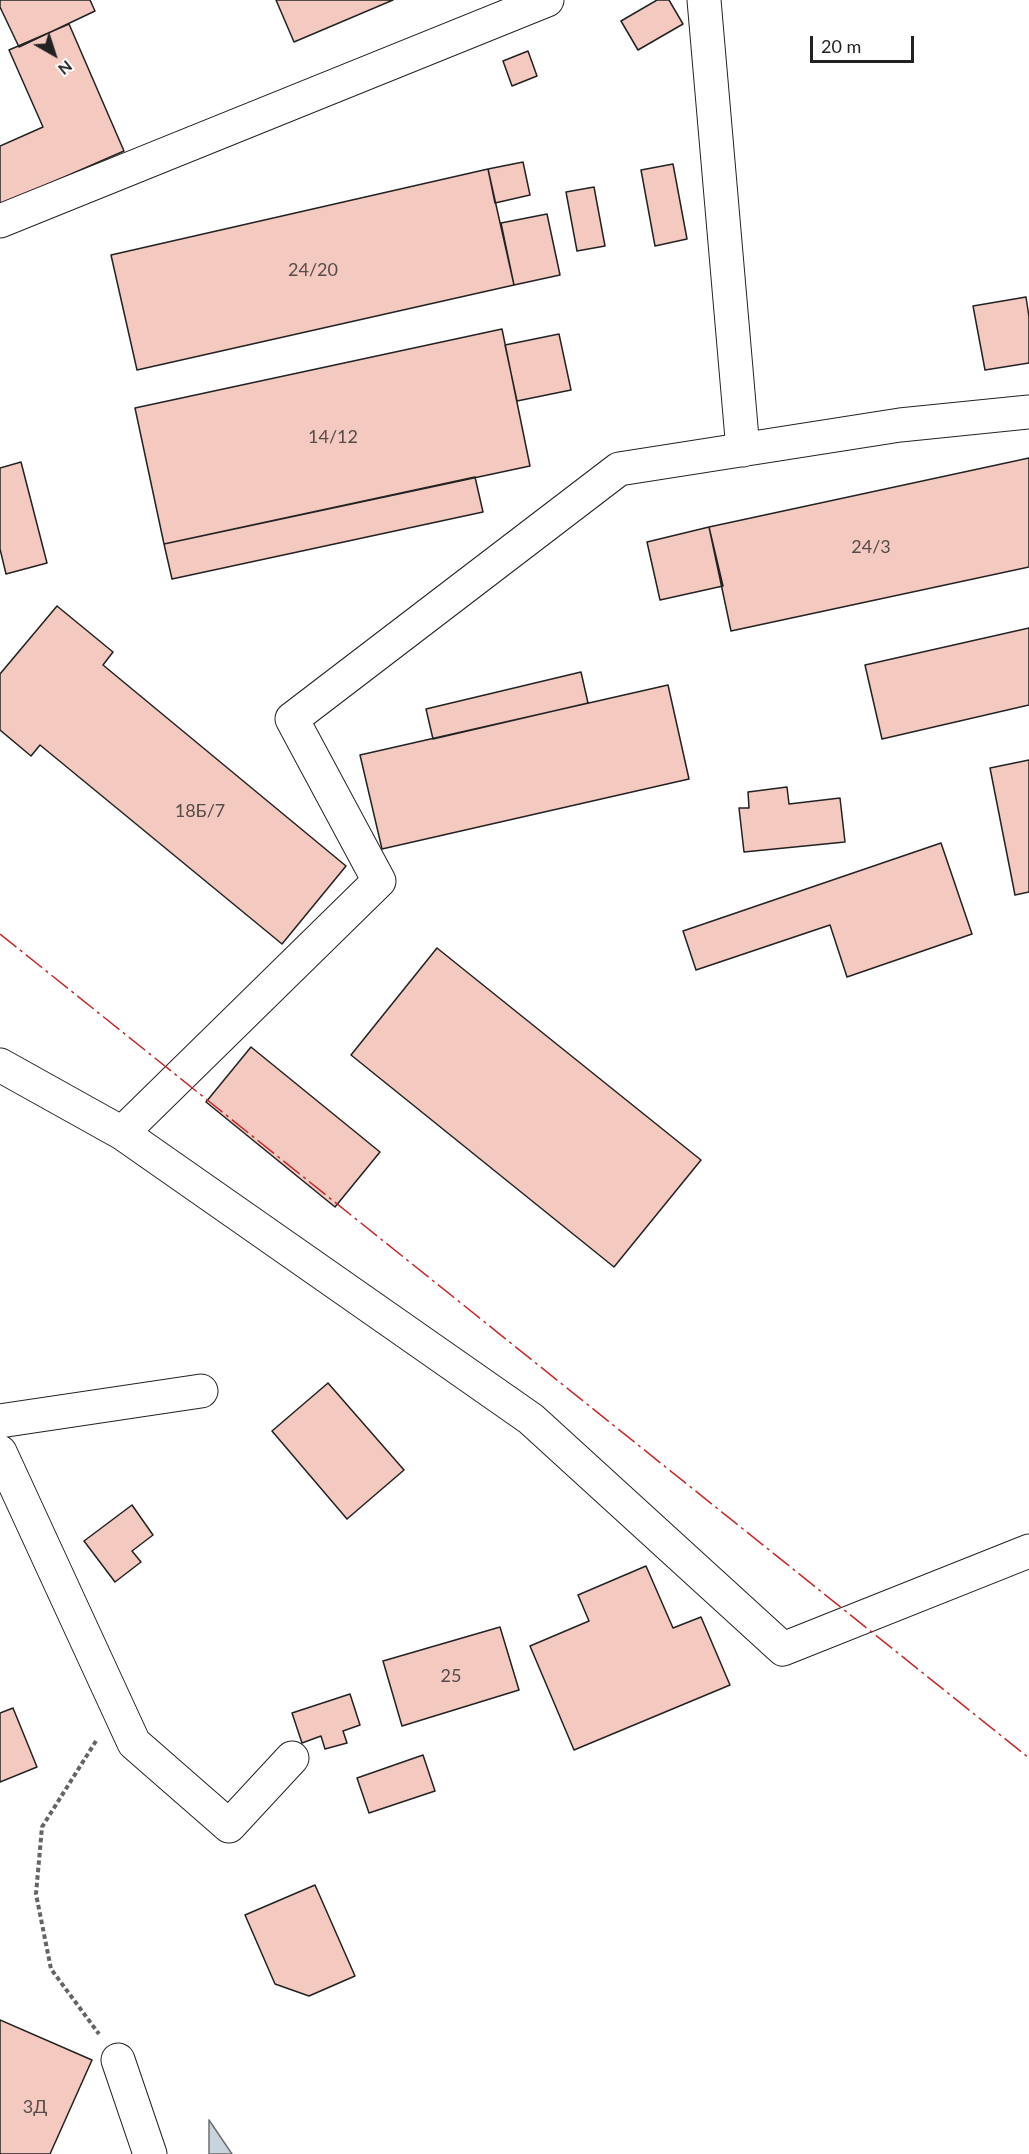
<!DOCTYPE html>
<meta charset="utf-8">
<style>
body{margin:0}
#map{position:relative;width:1029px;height:2154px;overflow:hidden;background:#fff;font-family:Lato,sans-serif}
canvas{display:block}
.north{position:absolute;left:24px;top:24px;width:60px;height:60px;-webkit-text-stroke:4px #fff;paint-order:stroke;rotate:141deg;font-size:16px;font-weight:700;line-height:24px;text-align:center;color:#222}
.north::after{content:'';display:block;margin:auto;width:21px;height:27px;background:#222;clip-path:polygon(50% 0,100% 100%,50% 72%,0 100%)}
.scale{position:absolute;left:810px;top:36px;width:104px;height:27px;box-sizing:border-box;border:3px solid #222;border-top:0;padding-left:8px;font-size:18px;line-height:21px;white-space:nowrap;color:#222;-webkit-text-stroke:4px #fff;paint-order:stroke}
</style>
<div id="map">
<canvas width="1029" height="2154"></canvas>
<div class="north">N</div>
<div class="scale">20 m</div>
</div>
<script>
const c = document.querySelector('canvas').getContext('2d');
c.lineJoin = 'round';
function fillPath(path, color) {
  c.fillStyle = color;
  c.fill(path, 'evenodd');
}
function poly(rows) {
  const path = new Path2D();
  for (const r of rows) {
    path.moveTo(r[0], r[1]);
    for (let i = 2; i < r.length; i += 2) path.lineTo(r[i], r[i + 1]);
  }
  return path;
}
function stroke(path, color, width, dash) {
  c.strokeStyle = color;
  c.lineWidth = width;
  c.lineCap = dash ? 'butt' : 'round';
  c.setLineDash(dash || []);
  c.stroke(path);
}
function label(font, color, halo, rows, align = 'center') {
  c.font = font + ' Lato,sans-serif';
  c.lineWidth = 4.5;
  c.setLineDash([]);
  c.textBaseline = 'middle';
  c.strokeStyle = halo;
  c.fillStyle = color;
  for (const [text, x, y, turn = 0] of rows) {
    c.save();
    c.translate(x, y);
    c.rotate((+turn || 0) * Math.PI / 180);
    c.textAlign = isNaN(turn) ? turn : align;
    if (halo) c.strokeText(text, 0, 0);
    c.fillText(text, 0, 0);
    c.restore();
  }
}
const water = poly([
 [209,2120,232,2154,209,2154,209,2120]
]);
const building = poly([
 [0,0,90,0,95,11,19,47,0,7,0,0],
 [276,0,393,0,294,42,276,0],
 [657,0,669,0,683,24,638,50,621,21,657,0],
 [69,24,124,151,0,205,0,146,43,127,9,50,69,24],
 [528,51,537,76,512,86,503,61,528,51],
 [523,162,530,195,495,203,488,169,523,162],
 [673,164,687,239,655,246,641,170,673,164],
 [488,169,514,285,137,370,111,255,488,169],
 [594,187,605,246,577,251,566,192,594,187],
 [547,214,560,275,514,285,501,223,547,214],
 [1026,297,1029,317,1029,363,985,370,973,306,1026,297],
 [502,329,530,466,164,544,135,408,502,329],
 [559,334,571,390,517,401,505,345,559,334],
 [1029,458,1029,567,731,631,709,527,1029,458],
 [21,462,47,563,6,574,0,549,0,468,21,462],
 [475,477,483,512,172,579,164,544,475,477],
 [709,527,723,586,660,600,647,542,709,527],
 [57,606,113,652,103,665,346,866,282,944,40,745,31,756,0,730,0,674,57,606],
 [1029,628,1029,705,882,739,865,665,1029,628],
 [581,672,588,703,433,739,426,709,581,672],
 [668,685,689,779,382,849,360,755,668,685],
 [1029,760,1029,892,1015,895,990,768,1029,760],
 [787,787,789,804,840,798,845,842,744,852,739,808,749,808,748,792,787,787],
 [941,843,972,934,847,977,830,925,696,970,683,931,941,843],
 [437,948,701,1160,614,1267,351,1055,437,948],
 [251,1047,380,1152,335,1207,206,1102,251,1047],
 [328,1383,404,1470,347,1519,272,1431,328,1383],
 [132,1505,153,1535,132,1551,141,1562,115,1582,84,1541,132,1505],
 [646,1566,673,1628,701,1617,730,1685,574,1750,530,1646,589,1621,578,1595,646,1566],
 [500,1627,519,1690,402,1726,383,1661,500,1627],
 [350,1694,360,1725,343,1731,347,1743,325,1749,321,1736,302,1743,292,1713,350,1694],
 [13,1708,37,1767,0,1782,0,1713,13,1708],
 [423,1755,435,1791,369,1813,357,1778,423,1755],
 [315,1885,355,1976,309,1996,275,1984,245,1915,315,1885],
 [0,2020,92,2060,50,2154,0,2154,0,2020]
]);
const path = poly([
 [96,1741,42,1827,36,1894,51,1969,99,2034]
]);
const minor = poly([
 [704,0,743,450],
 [0,221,547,0],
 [0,1065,122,1133,531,1419,783,1649,1029,1551],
 [122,1133,379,881,292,719,619,469,900,425,1029,412],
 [0,1421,201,1391],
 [0,1452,134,1743,229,1826,292,1758],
 [118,2060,150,2154]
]);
const power = poly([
 [0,934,1029,1758]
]);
const numberNames = [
 ["24/20",313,270],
 ["14/12",333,437],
 ["24/3",871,547],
 ["18Б/7",200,811],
 ["25",451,1676],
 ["3Д",35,2107]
];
fillPath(water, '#c7d3dd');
stroke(water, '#6f6f6f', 1.5);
fillPath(building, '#f3c9c0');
stroke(building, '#222', 1.5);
stroke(minor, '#222', 35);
stroke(path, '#646464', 4, [4.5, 3]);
stroke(minor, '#fff', 33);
stroke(power, '#c62828', 1.5, [21, 4.5, 3, 4.5]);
label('18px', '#564c4a', null, numberNames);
</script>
